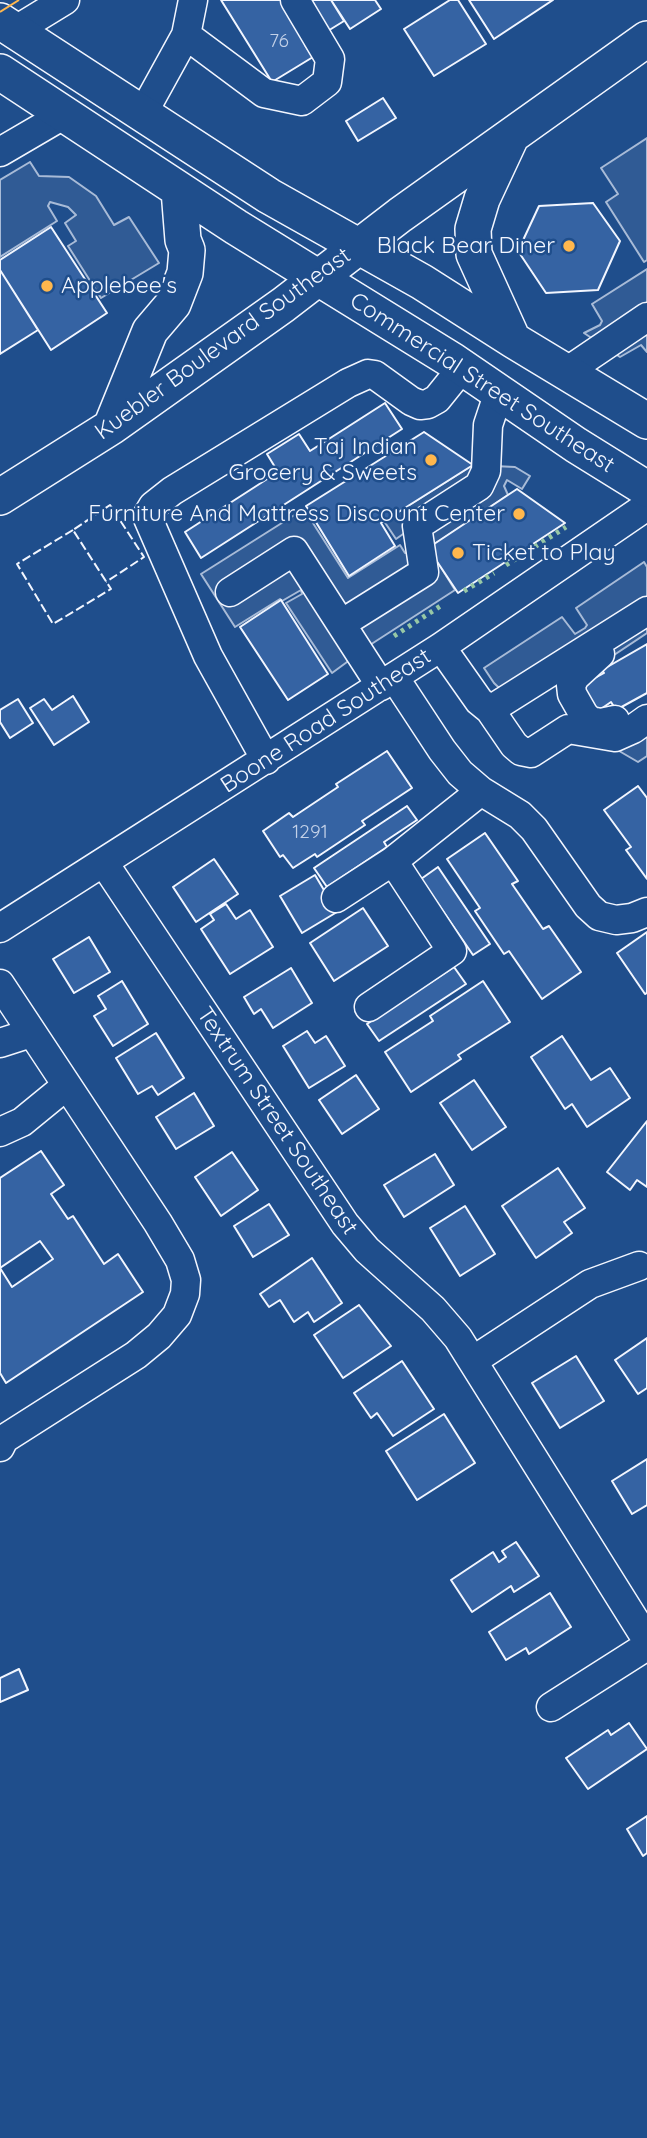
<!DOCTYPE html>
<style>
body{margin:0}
canvas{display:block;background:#1f4e8c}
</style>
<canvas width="647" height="2138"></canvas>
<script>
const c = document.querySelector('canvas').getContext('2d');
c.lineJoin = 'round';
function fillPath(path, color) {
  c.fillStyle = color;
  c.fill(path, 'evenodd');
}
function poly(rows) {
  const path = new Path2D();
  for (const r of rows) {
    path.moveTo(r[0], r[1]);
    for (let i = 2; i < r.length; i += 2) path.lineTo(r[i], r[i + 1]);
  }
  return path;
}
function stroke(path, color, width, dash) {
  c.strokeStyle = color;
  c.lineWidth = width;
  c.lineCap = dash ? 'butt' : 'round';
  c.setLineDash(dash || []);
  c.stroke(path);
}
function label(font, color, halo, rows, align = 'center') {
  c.font = font + ' Quicksand,sans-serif';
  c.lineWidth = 5;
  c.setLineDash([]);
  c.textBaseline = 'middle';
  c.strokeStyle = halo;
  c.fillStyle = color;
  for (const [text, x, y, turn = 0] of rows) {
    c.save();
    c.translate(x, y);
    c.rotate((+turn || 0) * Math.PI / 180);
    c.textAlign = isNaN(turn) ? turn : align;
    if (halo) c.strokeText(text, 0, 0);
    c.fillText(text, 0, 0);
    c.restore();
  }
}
const parking = poly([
 [647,138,647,260,644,262,606,202,618,194,601,168,647,138],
 [30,162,39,176,69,177,96,196,114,225,129,217,159,263,101,298,68,246,76,241,65,223,76,215,68,207,50,202,48,206,57,221,0,257,0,180,30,162],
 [647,269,647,352,641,345,620,357,584,333,600,325,602,321,592,304,647,269],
 [473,465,515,467,530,476,522,489,507,480,504,486,508,495,429,548,455,590,373,643,332,673,286,603,302,594,301,590,282,601,280,599,235,627,201,574,304,509,348,578,400,545,405,553,408,552,406,532,396,539,384,521,473,465],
 [644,562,647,567,647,633,599,665,594,656,518,706,494,683,484,668,562,617,575,634,585,628,587,625,576,608,644,562],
 [647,705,647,756,638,762,614,748,647,705]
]);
const building = poly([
 [221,0,331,0,344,21,305,45,313,57,272,82,221,0],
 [331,0,375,0,381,9,350,29,331,0],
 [450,0,458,0,486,44,434,76,404,29,450,0],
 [469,0,553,0,494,39,469,0],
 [383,98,396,118,358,141,346,121,383,98],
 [593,203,620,241,598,290,546,293,518,251,539,206,593,203],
 [51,227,107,313,51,350,0,270,0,260,51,227],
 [0,270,38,330,0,354,0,270],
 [385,403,402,429,201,558,185,532,278,472,267,454,299,434,310,451,385,403],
 [424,432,473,465,381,523,395,546,349,576,306,506,424,432],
 [517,489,565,523,458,593,428,548,517,489],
 [281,600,328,674,288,700,240,627,281,600],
 [647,644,647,693,616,710,611,702,595,713,578,686,593,675,595,678,604,673,602,670,647,644],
 [73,696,89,722,54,745,30,708,44,699,52,710,73,696],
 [18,699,33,723,10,738,0,722,0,710,18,699],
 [387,751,412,788,362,821,365,825,317,857,315,854,293,868,283,855,280,857,263,831,289,813,293,817,338,787,336,784,387,751],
 [638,786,647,798,647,879,626,850,631,847,604,810,638,786],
 [407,806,417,820,384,842,387,847,327,887,314,868,407,806],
 [485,833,518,881,512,884,543,929,549,926,581,972,542,999,509,951,504,954,475,911,480,908,447,859,485,833],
 [214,859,238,894,196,922,173,887,214,859],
 [438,867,490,944,473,955,421,879,438,867],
 [315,875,337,912,302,933,280,896,315,875],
 [226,904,236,919,250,910,273,947,230,974,201,929,214,920,210,914,226,904],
 [363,908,388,946,334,981,310,943,363,908],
 [647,932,647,993,645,994,617,953,647,932],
 [89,937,110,972,74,993,53,959,89,937],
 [454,967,466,984,379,1041,367,1024,454,967],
 [291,968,312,1003,273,1028,261,1009,254,1014,244,997,291,968],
 [122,981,148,1024,113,1046,94,1016,106,1009,98,996,122,981],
 [483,981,510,1022,458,1055,461,1059,411,1092,385,1052,433,1021,430,1016,483,981],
 [307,1031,315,1043,326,1036,345,1066,309,1088,283,1046,307,1031],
 [156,1033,184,1078,158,1095,152,1086,138,1094,116,1058,156,1033],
 [562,1036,591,1080,610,1068,630,1098,587,1127,572,1104,565,1109,531,1057,562,1036],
 [356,1075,379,1109,342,1134,319,1100,356,1075],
 [474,1080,506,1127,472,1150,440,1103,474,1080],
 [194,1093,214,1126,176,1149,156,1117,194,1093],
 [647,1121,647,1187,637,1180,630,1190,607,1172,647,1121],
 [41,1151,64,1185,51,1194,68,1219,73,1216,104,1264,118,1254,143,1292,6,1383,0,1373,0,1268,12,1287,53,1259,40,1241,0,1268,0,1178,41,1151],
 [232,1152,258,1190,221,1216,195,1177,232,1152],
 [435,1154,454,1185,404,1217,384,1185,435,1154],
 [558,1168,585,1208,564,1222,572,1233,536,1258,502,1206,558,1168],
 [269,1204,289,1235,253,1257,234,1226,269,1204],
 [465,1206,495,1254,460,1276,430,1228,465,1206],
 [312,1258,342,1303,314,1322,308,1312,294,1322,280,1300,269,1307,260,1294,312,1258],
 [359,1305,391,1346,343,1378,314,1335,359,1305],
 [647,1338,647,1388,638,1394,615,1360,647,1338],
 [576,1356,604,1401,560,1428,532,1383,576,1356],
 [402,1361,434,1409,393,1436,377,1413,371,1418,354,1393,402,1361],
 [444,1414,475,1463,417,1500,386,1451,444,1414],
 [647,1459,647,1505,632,1514,612,1481,647,1459],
 [516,1542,539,1576,514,1592,511,1586,472,1612,451,1580,493,1552,499,1562,506,1557,502,1551,516,1542],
 [550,1593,571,1627,529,1654,526,1648,506,1660,489,1632,550,1593],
 [19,1669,28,1690,0,1702,0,1678,19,1669],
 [629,1723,647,1749,588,1789,566,1758,608,1730,611,1735,629,1723],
 [647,1816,647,1853,643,1856,627,1829,647,1816]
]);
const minor = poly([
 [16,30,65,0],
 [186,35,264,93,302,101,327,82,330,59,295,0],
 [143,113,186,35,193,0],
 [0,152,65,114],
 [566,372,647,317],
 [230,592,294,551,341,624],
 [441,647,479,701,490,710,647,611],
 [600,654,575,677,571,685,572,694,584,715,590,721,601,723,615,720],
 [394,677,442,750,460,773,481,791,520,815,534,829,588,906,599,916,616,920,632,918,647,912],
 [381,686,341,624,424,572,417,526,479,486,486,471,488,425,499,392],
 [490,710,514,745,521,751,531,753,568,729,615,737,633,729,647,719],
 [266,760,208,656,147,516,153,506,172,491,348,383,368,374,375,375,411,401,420,405,428,404,437,399,462,368],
 [104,863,345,1224,367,1250,433,1309,458,1338,647,1640],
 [336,898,393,861,481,791],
 [0,928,441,647,647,506],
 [0,984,158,1223,180,1260,186,1280,185,1294,177,1315,159,1336,136,1355,4,1439,0,1447],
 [369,1007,452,951,393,861],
 [0,1043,31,1033],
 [0,1132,22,1122,66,1086],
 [474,1360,590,1284,639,1266],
 [551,1707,647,1646]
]);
const major = poly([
 [0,21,269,196,422,282,513,340,647,421],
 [0,72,236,227,453,361,576,445,647,489],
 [510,139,482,199,473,229,474,254,513,340],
 [111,427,150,331,173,304,185,273,187,250,183,240,179,190],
 [0,497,111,427,283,305,400,215,647,39]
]);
const hedge = poly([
 [506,565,566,527],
 [464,591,494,573],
 [394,636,442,605]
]);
const fence = poly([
 [73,530,17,564,53,624,111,589,73,530,110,505,144,557,106,582]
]);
const power = poly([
 [0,12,19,0]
]);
const markers = [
 [569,246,7,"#ffb74d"],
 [47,286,7,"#ffb74d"],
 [431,460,7,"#ffb74d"],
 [519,514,7,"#ffb74d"],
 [458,553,7,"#ffb74d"]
];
const numberNames = [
 ["76",279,41],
 ["1291",310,832]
];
const poiNames = [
 ["Black Bear Diner",555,246],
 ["Applebee's",61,286,"left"],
 ["Taj Indian",417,447],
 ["Grocery & Sweets",417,473],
 ["Furniture And Mattress Discount Center",505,514],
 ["Ticket to Play",472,553,"left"]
];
const streetNames = [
 ["Kuebler Boulevard Southeast",223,344,-36],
 ["Commercial Street Southeast",482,383,33],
 ["Boone Road Southeast",326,721,-33],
 ["Textrum Street Southeast",277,1121,56]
];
fillPath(parking, '#305b95');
stroke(parking, '#a8bbd7', 2);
fillPath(building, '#3563a3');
stroke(building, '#f2f6ff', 2);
stroke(minor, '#f2f6ff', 31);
stroke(major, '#f2f6ff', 38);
stroke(minor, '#1f4e8c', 28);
stroke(major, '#1f4e8c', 35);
stroke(hedge, '#97c8a6', 5, [3.5, 5]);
stroke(fence, '#f2f6ff', 2, [9, 3.5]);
stroke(power, '#ffb74d', 2, [24, 5, 3.5, 5]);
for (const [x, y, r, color] of markers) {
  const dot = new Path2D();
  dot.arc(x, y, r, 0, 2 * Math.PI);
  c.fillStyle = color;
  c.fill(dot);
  stroke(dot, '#1f4e8c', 2.5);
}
label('19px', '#c3d1e8', null, numberNames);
label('23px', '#f2f6ff', '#1f4e8c', poiNames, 'right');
label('23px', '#f2f6ff', '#1f4e8c', streetNames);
</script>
